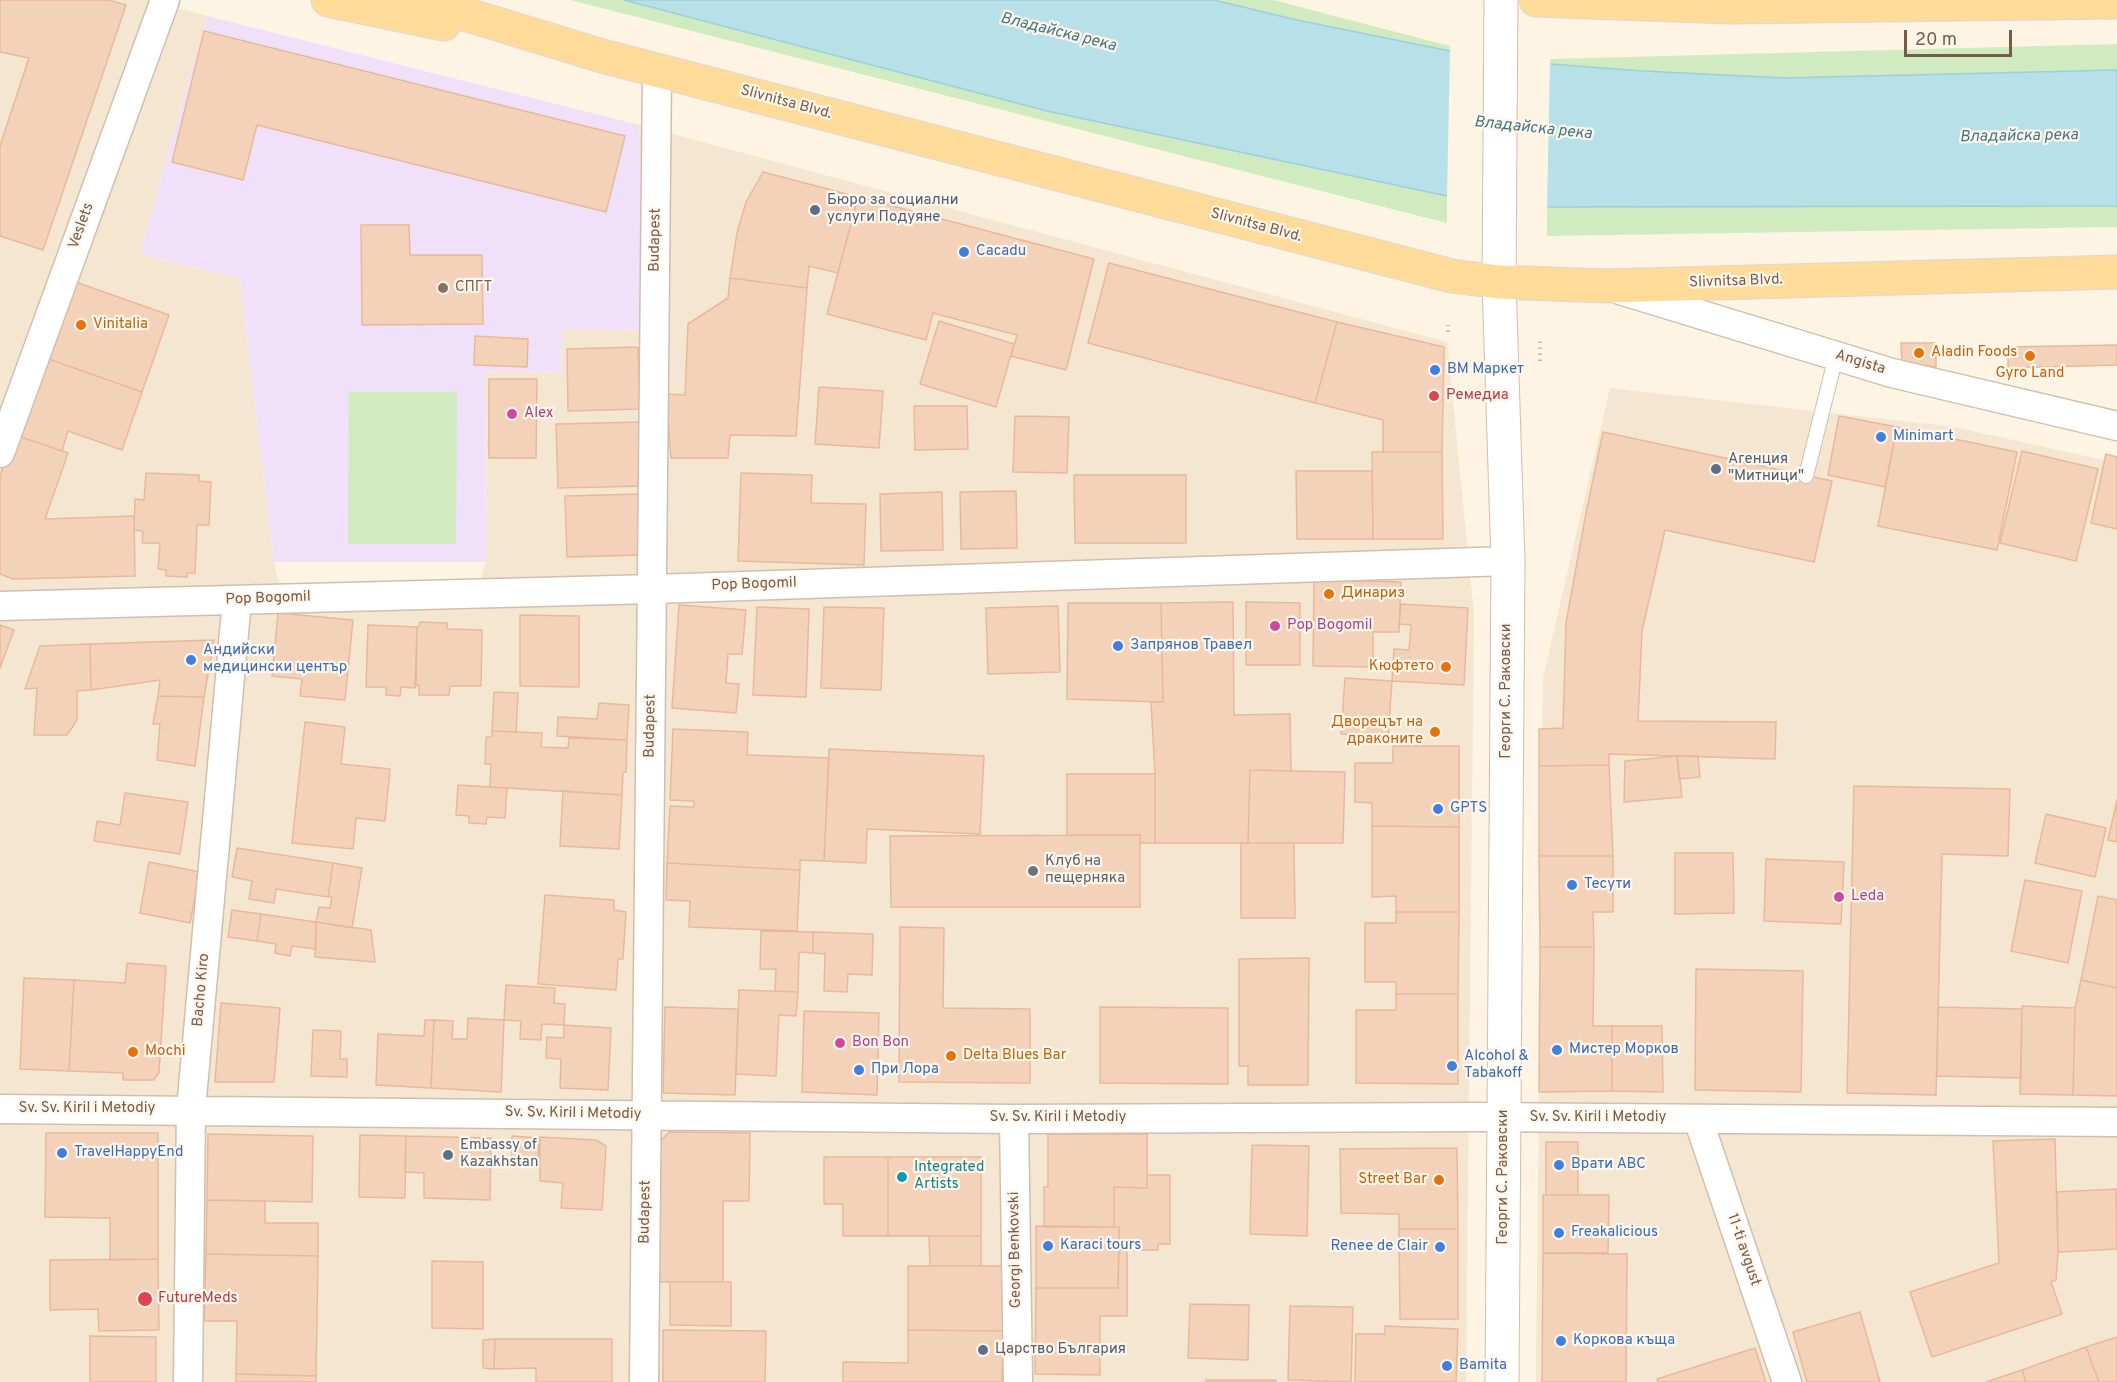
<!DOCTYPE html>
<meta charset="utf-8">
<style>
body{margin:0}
#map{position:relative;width:2117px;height:1382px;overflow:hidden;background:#fdf4e3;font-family:Overpass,sans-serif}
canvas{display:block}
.scale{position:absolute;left:1904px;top:30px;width:108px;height:27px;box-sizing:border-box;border:3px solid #775a48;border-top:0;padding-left:8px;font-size:18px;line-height:21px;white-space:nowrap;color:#775a48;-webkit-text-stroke:4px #fff7eb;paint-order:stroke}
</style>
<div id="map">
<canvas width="2117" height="1382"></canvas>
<div class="scale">20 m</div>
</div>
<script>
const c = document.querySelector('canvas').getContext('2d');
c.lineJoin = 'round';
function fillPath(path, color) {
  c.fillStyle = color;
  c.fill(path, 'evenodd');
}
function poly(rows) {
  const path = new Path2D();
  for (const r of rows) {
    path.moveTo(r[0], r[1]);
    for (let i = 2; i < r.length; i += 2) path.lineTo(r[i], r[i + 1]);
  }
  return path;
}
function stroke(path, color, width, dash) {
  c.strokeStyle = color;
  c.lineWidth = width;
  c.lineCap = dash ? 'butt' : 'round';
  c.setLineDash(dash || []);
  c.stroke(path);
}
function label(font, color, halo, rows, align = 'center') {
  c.font = font + ' Overpass,sans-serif';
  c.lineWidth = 4.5;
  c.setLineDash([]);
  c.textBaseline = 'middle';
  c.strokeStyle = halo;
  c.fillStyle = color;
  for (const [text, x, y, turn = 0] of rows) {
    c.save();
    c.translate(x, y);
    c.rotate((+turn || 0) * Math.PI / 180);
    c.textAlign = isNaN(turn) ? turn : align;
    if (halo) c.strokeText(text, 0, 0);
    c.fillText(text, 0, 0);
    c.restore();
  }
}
const residential = poly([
 [0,0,147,0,207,16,140,254,240,278,274,562,283,601,470,610,486,562,485,371,561,373,562,329,645,331,639,125,1447,342,1474,613,1466,1382,0,1382],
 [1610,388,1955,427,2117,463,2117,1382,1536,1382,1543,678]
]);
const education = poly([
 [207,16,639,125,645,331,562,329,561,373,485,371,486,562,274,562,240,278,140,254]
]);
const green = poly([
 [570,0,624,0,1047,111,1447,196,1447,223],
 [1214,0,1273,0,1450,46,1450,51,1297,20],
 [2117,44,2117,70,1784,78,1643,71,1550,64,1550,59],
 [2117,206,2117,227,1547,236,1547,207],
 [349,392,457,392,456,544,348,544]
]);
const water = poly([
 [624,0,1214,0,1297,20,1450,51,1550,64,1643,71,1784,78,2117,70,2117,206,1547,207,1447,196,1047,111,624,0]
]);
const pier = poly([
 [1450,48,1550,61,1547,210,1447,199]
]);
const building = poly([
 [0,0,109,0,126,5,43,250,0,236,0,146,29,58,0,52,0,0],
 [204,31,625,136,606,212,257,125,243,180,172,162,204,31],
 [763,172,858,197,838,273,809,266,807,288,730,278,737,233,746,202,763,172],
 [858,197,1094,259,1066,370,1011,356,1017,335,933,313,926,340,827,314,858,197],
 [361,225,409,225,410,255,482,255,483,324,362,325,361,225],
 [1109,263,1337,322,1315,403,1088,343,1109,263],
 [730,278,807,288,796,436,730,435,728,458,671,458,666,394,685,395,688,324,728,298,730,278],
 [70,280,169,315,142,392,43,357,70,280],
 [939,321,1014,344,996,407,920,384,939,321],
 [1337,322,1444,347,1442,452,1383,452,1383,420,1315,403,1337,322],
 [475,336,528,339,527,367,474,365,475,336],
 [1901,343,1936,343,1936,367,1902,363,1901,343],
 [2117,345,2117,365,2008,368,2008,347,2117,345],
 [638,347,640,409,568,411,567,349,638,347],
 [43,357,142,392,122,450,68,431,62,451,15,435,43,357],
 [489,379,537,379,536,458,489,458,489,379],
 [819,387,883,391,879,448,815,444,819,387],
 [914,406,967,406,968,449,915,450,914,406],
 [1015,416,1069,417,1067,473,1013,472,1015,416],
 [1839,416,1897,427,1885,487,1828,475,1839,416],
 [643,422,645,486,558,488,556,424,643,422],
 [1897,427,2017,452,1997,550,1878,526,1897,427],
 [1603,432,1832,481,1814,562,1665,530,1642,631,1638,721,1776,722,1775,759,1609,754,1609,765,1539,766,1539,729,1563,728,1566,623,1586,513,1603,432],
 [15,435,68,453,45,519,134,516,135,576,13,579,0,574,0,476,15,435],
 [2022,451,2098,469,2076,561,2000,543,2022,451],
 [1372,452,1442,452,1443,539,1373,539,1372,452],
 [2106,454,2117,457,2117,529,2091,523,2106,454],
 [1296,471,1372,471,1373,539,1297,539,1296,471],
 [146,473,199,475,199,481,211,482,209,525,197,525,195,573,187,573,187,577,166,576,166,570,158,569,160,543,142,543,143,531,134,530,135,499,144,500,146,473],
 [741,473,812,475,811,503,866,504,864,565,738,561,741,473],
 [1074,475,1186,475,1186,543,1075,543,1074,475],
 [1016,491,1017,548,961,549,960,492,1016,491],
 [942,492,943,550,881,551,880,494,942,492],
 [640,494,642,555,567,557,565,496,640,494],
 [1314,580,1401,582,1399,632,1373,632,1373,667,1313,666,1314,580],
 [1233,602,1234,715,1290,714,1291,771,1250,770,1248,843,1155,843,1155,774,1151,702,1163,702,1161,603,1233,602],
 [1246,602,1300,603,1300,665,1246,665,1246,602],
 [1068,603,1161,603,1163,702,1067,699,1068,603],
 [1401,604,1468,608,1464,685,1392,681,1394,649,1409,650,1411,625,1399,624,1401,604],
 [679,605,746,610,742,654,728,654,726,683,739,684,736,713,672,708,679,605],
 [1058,606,1060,672,988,674,986,608,1058,606],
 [757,607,809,609,806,697,753,695,757,607],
 [824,607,884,608,881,690,821,688,824,607],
 [278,613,353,620,345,700,300,696,302,679,272,676,278,613],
 [520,615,579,616,579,687,520,686,520,615],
 [420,622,447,623,447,629,482,630,481,686,450,686,449,695,419,695,419,685,416,686,417,627,420,625,420,622],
 [0,625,14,630,0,668,0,625],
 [368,625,417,627,415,688,401,687,400,696,386,695,386,687,366,687,368,625],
 [214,640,204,697,158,696,160,680,91,690,90,644,214,640],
 [90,644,91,690,77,691,77,720,67,735,34,735,37,688,25,689,40,646,90,644],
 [1345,678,1392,681,1388,737,1341,734,1345,678],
 [494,692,518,693,516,732,492,731,494,692],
 [158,696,204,697,195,766,157,760,160,724,153,724,158,696],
 [599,703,629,705,627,740,557,736,558,717,597,719,599,703],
 [305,722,345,727,341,764,390,769,385,821,356,818,353,849,292,843,305,722],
 [673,729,748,732,747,755,829,758,824,861,800,860,800,870,667,863,670,806,694,807,694,801,670,800,673,729],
 [492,731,542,733,541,747,568,748,569,738,627,740,626,772,623,772,622,795,490,787,491,764,485,764,486,737,492,737,492,731],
 [1393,746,1459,746,1459,827,1372,826,1372,803,1355,802,1355,763,1393,763,1393,746],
 [829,749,984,756,980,834,867,829,866,863,824,861,829,749],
 [1677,756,1698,756,1700,777,1679,779,1677,756],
 [1677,756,1682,797,1624,802,1625,761,1677,756],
 [1609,765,1613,856,1539,856,1539,766,1609,765],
 [1250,770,1345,772,1343,843,1248,843,1250,770],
 [1067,774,1155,774,1155,843,1140,843,1140,835,1067,835,1067,774],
 [458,785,507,788,505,818,487,817,486,824,469,823,469,816,456,815,458,785],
 [1854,786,2010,789,2008,856,1942,854,1936,1095,1847,1093,1854,786],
 [563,791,622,795,619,849,560,846,563,791],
 [125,793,188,802,180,854,94,841,97,821,120,825,125,793],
 [2117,800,2117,842,2108,840,2117,800],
 [2046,814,2106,828,2095,877,2035,863,2046,814],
 [1372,826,1459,827,1459,912,1396,912,1396,896,1372,897,1372,826],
 [1140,835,1140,907,891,907,890,836,1140,835],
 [1241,843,1294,843,1295,918,1241,918,1241,843],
 [237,848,333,863,328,897,276,889,274,903,249,899,252,881,232,877,237,848],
 [1675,853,1733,853,1734,913,1675,914,1675,853],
 [1539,856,1613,856,1613,912,1593,912,1594,947,1540,947,1539,856],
 [1766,859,1844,862,1841,924,1764,921,1766,859],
 [149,862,200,872,190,923,140,913,149,862],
 [333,863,362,868,352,928,316,922,319,907,330,908,332,897,328,897,333,863],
 [667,863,800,870,797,931,689,927,690,901,666,900,667,863],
 [2025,880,2082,891,2068,963,2011,951,2025,880],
 [545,895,614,900,614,910,626,912,623,959,618,959,616,990,538,984,545,895],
 [2098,896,2117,900,2117,988,2081,980,2098,896],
 [232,910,261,914,257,941,228,937,232,910],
 [1396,912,1459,912,1458,994,1396,994,1396,982,1365,982,1365,923,1396,923,1396,912],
 [261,914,316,922,316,949,292,946,290,956,275,953,276,944,257,941,261,914],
 [316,922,371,930,375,962,315,957,316,922],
 [900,927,944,928,943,1008,1030,1009,1030,1083,899,1082,900,927],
 [761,931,813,932,813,953,799,952,798,992,775,991,776,969,760,969,761,931],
 [813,932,873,934,872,975,848,974,847,992,824,991,825,954,813,953,813,932],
 [1540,947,1594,947,1593,1026,1612,1026,1612,1091,1539,1092,1540,947],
 [1309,958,1308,1085,1248,1085,1248,1066,1239,1066,1239,959,1309,958],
 [127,963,166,966,159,1072,154,1080,123,1080,123,1073,69,1071,74,980,125,983,127,963],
 [1696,969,1803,971,1801,1092,1695,1090,1696,969],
 [24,978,74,980,69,1071,20,1069,24,978],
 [2081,980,2117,988,2117,1096,2073,1095,2075,1008,2081,980],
 [506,985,555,988,554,1003,565,1004,564,1025,542,1024,541,1040,520,1039,521,1021,504,1020,506,985],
 [739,990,798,992,796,1016,779,1015,776,1076,736,1074,739,990],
 [1396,994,1458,994,1458,1084,1356,1083,1356,1010,1396,1010,1396,994],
 [221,1003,280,1008,274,1082,215,1082,221,1003],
 [2022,1006,2075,1008,2073,1095,2020,1094,2022,1006],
 [665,1007,738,1009,735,1095,663,1093,665,1007],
 [1100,1007,1228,1008,1228,1084,1100,1083,1100,1007],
 [1938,1007,2022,1009,2021,1078,1937,1076,1938,1007],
 [804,1011,879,1013,877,1095,802,1092,804,1011],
 [468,1018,504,1020,501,1092,431,1088,434,1020,453,1021,452,1039,467,1039,468,1018],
 [425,1020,434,1020,431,1088,376,1085,378,1034,424,1036,425,1020],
 [564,1025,611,1028,608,1090,560,1088,561,1059,546,1058,547,1037,564,1038,564,1025],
 [1612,1026,1662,1026,1663,1092,1612,1091,1612,1026],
 [313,1030,341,1031,340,1059,347,1059,347,1077,311,1076,313,1030],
 [669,1132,750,1133,749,1201,723,1201,723,1282,653,1282,654,1148,669,1132],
 [46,1133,158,1133,158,1259,110,1260,110,1218,45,1217,46,1133],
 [208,1134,313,1136,312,1202,207,1200,208,1134],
 [1048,1134,1147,1134,1147,1188,1114,1187,1114,1227,1044,1227,1044,1187,1048,1187,1048,1134],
 [360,1135,406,1136,405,1198,359,1197,360,1135],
 [406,1136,491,1138,490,1200,424,1198,424,1173,405,1172,406,1136],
 [512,1136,539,1138,538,1165,512,1164,512,1136],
 [540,1137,596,1140,606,1146,602,1210,561,1208,563,1183,540,1181,540,1137],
 [2055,1139,2058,1252,2056,1280,2051,1282,2062,1314,1932,1357,1910,1292,1999,1263,1993,1141,2055,1139],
 [1546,1142,1578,1142,1578,1195,1546,1195,1546,1142],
 [1252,1145,1309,1146,1307,1236,1250,1234,1252,1145],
 [1457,1148,1458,1229,1399,1229,1399,1214,1341,1213,1340,1149,1457,1148],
 [824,1157,888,1157,888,1236,843,1236,843,1204,824,1204,824,1157],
 [888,1157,981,1157,981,1236,888,1236,888,1157],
 [1147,1175,1170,1175,1170,1244,1158,1244,1158,1250,1119,1250,1119,1227,1114,1227,1114,1187,1147,1188,1147,1175],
 [2116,1189,2117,1249,2058,1252,2057,1192,2116,1189],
 [1543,1195,1609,1195,1608,1253,1543,1253,1543,1195],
 [207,1200,265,1201,265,1223,318,1223,318,1256,206,1254,207,1200],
 [1036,1226,1119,1227,1118,1288,1036,1288,1036,1226],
 [1399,1229,1458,1229,1458,1319,1400,1319,1399,1229],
 [929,1236,981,1236,981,1266,930,1266,929,1236],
 [1127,1249,1127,1316,1100,1316,1100,1375,1035,1374,1036,1288,1118,1288,1119,1250,1127,1249],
 [1543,1253,1627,1254,1626,1382,1542,1382,1543,1253],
 [206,1254,318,1256,316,1376,236,1374,237,1321,204,1321,206,1254],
 [158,1259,159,1330,99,1331,98,1309,50,1310,50,1260,158,1259],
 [432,1261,483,1262,483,1329,432,1328,432,1261],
 [908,1266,1003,1266,1003,1331,908,1330,908,1266],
 [670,1282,731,1282,731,1326,670,1325,670,1282],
 [1190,1304,1249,1305,1248,1360,1188,1358,1190,1304],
 [1290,1306,1353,1307,1351,1382,1288,1380,1290,1306],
 [1860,1312,1880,1382,1807,1382,1793,1332,1860,1312],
 [1385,1326,1458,1329,1456,1382,1355,1382,1356,1334,1385,1334,1385,1326],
 [663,1330,766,1331,765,1382,663,1382,663,1330],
 [908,1330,1003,1331,1002,1382,843,1382,843,1362,908,1363,908,1330],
 [90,1336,156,1337,156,1382,90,1382,90,1336],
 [2117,1337,2117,1382,2099,1382,2086,1347,2117,1337],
 [495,1339,612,1339,612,1382,536,1382,536,1368,494,1369,495,1339],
 [495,1339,494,1369,483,1368,483,1340,495,1339],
 [2086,1347,2099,1382,2026,1382,2022,1370,2086,1347],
 [1755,1348,1766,1382,1658,1382,1657,1379,1755,1348],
 [2022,1370,2026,1382,1986,1382,2022,1370],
 [236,1374,316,1376,316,1382,236,1382,236,1374],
 [1206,1380,1276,1380,1276,1382,1206,1382,1206,1380]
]);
const path = poly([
 [1448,332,1448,325],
 [1540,361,1540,338]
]);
const lane = poly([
 [1806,476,1836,356]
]);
const street = poly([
 [1620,290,1892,373,2117,426],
 [0,453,165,0],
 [0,606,653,589,1508,561],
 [0,1109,1014,1119,1476,1117,2117,1122],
 [1014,1119,1018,1382],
 [1698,1119,1787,1382],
 [188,1382,191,1109,237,600],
 [644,1382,657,70]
]);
const secondary = poly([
 [1501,0,1499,282,1508,561,1502,1382]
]);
const primary = poly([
 [328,0,444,24],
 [419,0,602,56,1452,276,1499,282,1606,286,2117,272],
 [1536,0,1729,7,2117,2]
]);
const markers = [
 [815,210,6,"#5c6f8a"],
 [964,252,6,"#3f7fe0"],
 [443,288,6,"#8d6e63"],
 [81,325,6,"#e8710a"],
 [1919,353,6,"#e8710a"],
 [2030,356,6,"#e8710a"],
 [1435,370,6,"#3f7fe0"],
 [1434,396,6,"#e0444e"],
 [512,414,6,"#d1479c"],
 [1881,437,6,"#3f7fe0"],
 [1716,469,6,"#5c6f8a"],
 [1329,594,6,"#e8710a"],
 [1275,626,6,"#d1479c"],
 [1118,646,6,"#3f7fe0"],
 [191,660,6,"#3f7fe0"],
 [1446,667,6,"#e8710a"],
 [1435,732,6,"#e8710a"],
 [1438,809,6,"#3f7fe0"],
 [1033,871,6,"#6b7280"],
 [1572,885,6,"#3f7fe0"],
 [1839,897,6,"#d1479c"],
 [840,1043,6,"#d1479c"],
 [1557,1050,6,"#3f7fe0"],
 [133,1052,6,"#e8710a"],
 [951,1056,6,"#e8710a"],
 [1452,1066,6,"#3f7fe0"],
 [859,1070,6,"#3f7fe0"],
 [62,1153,6,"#3f7fe0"],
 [448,1155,6,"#5c6f8a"],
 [1559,1165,6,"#3f7fe0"],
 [902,1177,6,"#0f9aa8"],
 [1439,1180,6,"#e8710a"],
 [1559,1233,6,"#3f7fe0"],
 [1048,1246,6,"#3f7fe0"],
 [1440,1247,6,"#3f7fe0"],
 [145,1299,8,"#e0444e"],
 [1561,1341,6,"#3f7fe0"],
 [983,1350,6,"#5c6f8a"],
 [1447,1366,6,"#3f7fe0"]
];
const streetNames = [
 ["Slivnitsa Blvd.",786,103,15],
 ["Veslets",82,226,-70],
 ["Slivnitsa Blvd.",1256,226,15],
 ["Budapest",656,240,-89],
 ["Slivnitsa Blvd.",1736,282,-2],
 ["Angista",1860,363,17],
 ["Pop Bogomil",754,585,-2],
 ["Pop Bogomil",268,599,-2],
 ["Георги С. Раковски",1507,691,-90],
 ["Budapest",651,726,-89],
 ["Bacho Kiro",202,990,-85],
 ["Sv. Sv. Kiril i Metodiy",87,1109],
 ["Sv. Sv. Kiril i Metodiy",573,1114,1],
 ["Sv. Sv. Kiril i Metodiy",1058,1118],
 ["Sv. Sv. Kiril i Metodiy",1598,1118],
 ["Георги С. Раковски",1504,1177,-90],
 ["Budapest",646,1212,-89],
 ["Georgi Benkovski",1016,1250,-91],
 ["11-ti avgust",1743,1250,71]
];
const serviceNames = [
 ["Бюро за социални",827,201],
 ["услуги Подуяне",827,218],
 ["Агенция",1728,460],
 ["\"Митници\"",1728,477],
 ["Embassy of",460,1146],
 ["Kazakhstan",460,1163],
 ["Царство България",995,1350]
];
const shopNames = [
 ["Cacadu",976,252],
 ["ВМ Маркет",1447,370],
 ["Minimart",1893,437],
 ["Запрянов Травел",1130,646],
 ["Андийски",203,651],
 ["медицински център",203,668],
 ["GPTS",1450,809],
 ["Тесути",1584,885],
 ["Мистер Морков",1569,1050],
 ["Alcohol &",1464,1057],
 ["Tabakoff",1464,1074],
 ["При Лора",871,1070],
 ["TravelHappyEnd",74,1153],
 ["Врати ABC",1571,1165],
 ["Freakalicious",1571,1233],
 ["Karaci tours",1060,1246],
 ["Renee de Clair",1428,1247,"right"],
 ["Коркова къща",1573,1341],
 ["Bamita",1459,1366]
];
const educationNames = [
 ["СПГТ",455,288]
];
const foodNames = [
 ["Vinitalia",93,325],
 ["Aladin Foods",1931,353],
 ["Gyro Land",2030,374,"center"],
 ["Динариз",1341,594],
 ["Кюфтето",1434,667,"right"],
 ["Дворецът на",1423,723,"right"],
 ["драконите",1423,740,"right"],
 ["Mochi",145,1052],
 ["Delta Blues Bar",963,1056],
 ["Street Bar",1427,1180,"right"]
];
const healthNames = [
 ["Ремедиа",1446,396],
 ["FutureMeds",158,1299]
];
const hotelNames = [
 ["Alex",524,414],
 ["Pop Bogomil",1287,626],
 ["Leda",1851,897],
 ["Bon Bon",852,1043]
];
const worshipNames = [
 ["Клуб на",1045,862],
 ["пещерняка",1045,879]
];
const cultureNames = [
 ["Integrated",914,1168],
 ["Artists",914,1185]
];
const waterNames = [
 ["Владайска река",1058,33,14],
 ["Владайска река",1533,129,6],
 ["Владайска река",2019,137,-1]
];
fillPath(residential, '#f5e6d2');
fillPath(education, '#f1e0f9');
fillPath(green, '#d1ebc1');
fillPath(water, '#b7e0e8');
stroke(water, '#9dcfda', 1.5);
fillPath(pier, '#fdf4e3');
fillPath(building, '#f4d2ba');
stroke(building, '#e7b99a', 1.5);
stroke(lane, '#d1beac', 16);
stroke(street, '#d1beac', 31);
stroke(secondary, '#d4bda9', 35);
stroke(primary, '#ded7d3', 35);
stroke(path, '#d9b59d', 4, [1.5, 4.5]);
stroke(lane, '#fff', 14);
stroke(street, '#fff', 28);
stroke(secondary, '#fff', 33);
stroke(primary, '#fedb99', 33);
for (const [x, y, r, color] of markers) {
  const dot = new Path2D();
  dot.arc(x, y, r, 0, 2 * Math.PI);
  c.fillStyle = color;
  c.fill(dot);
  stroke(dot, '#fff7eb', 2);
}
label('15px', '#775a48', '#fff7eb', streetNames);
label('15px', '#4e5e75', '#fff7eb', serviceNames, 'left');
label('15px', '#366cbe', '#fff7eb', shopNames, 'left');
label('15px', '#785e54', '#fff7eb', educationNames, 'left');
label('15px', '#c56008', '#fff7eb', foodNames, 'left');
label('15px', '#be3a42', '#fff7eb', healthNames, 'left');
label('15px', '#b23c85', '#fff7eb', hotelNames, 'left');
label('15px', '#5b616d', '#fff7eb', worshipNames, 'left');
label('15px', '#0d838f', '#fff7eb', cultureNames, 'left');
label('italic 16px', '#3e7784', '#fff7eb', waterNames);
</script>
